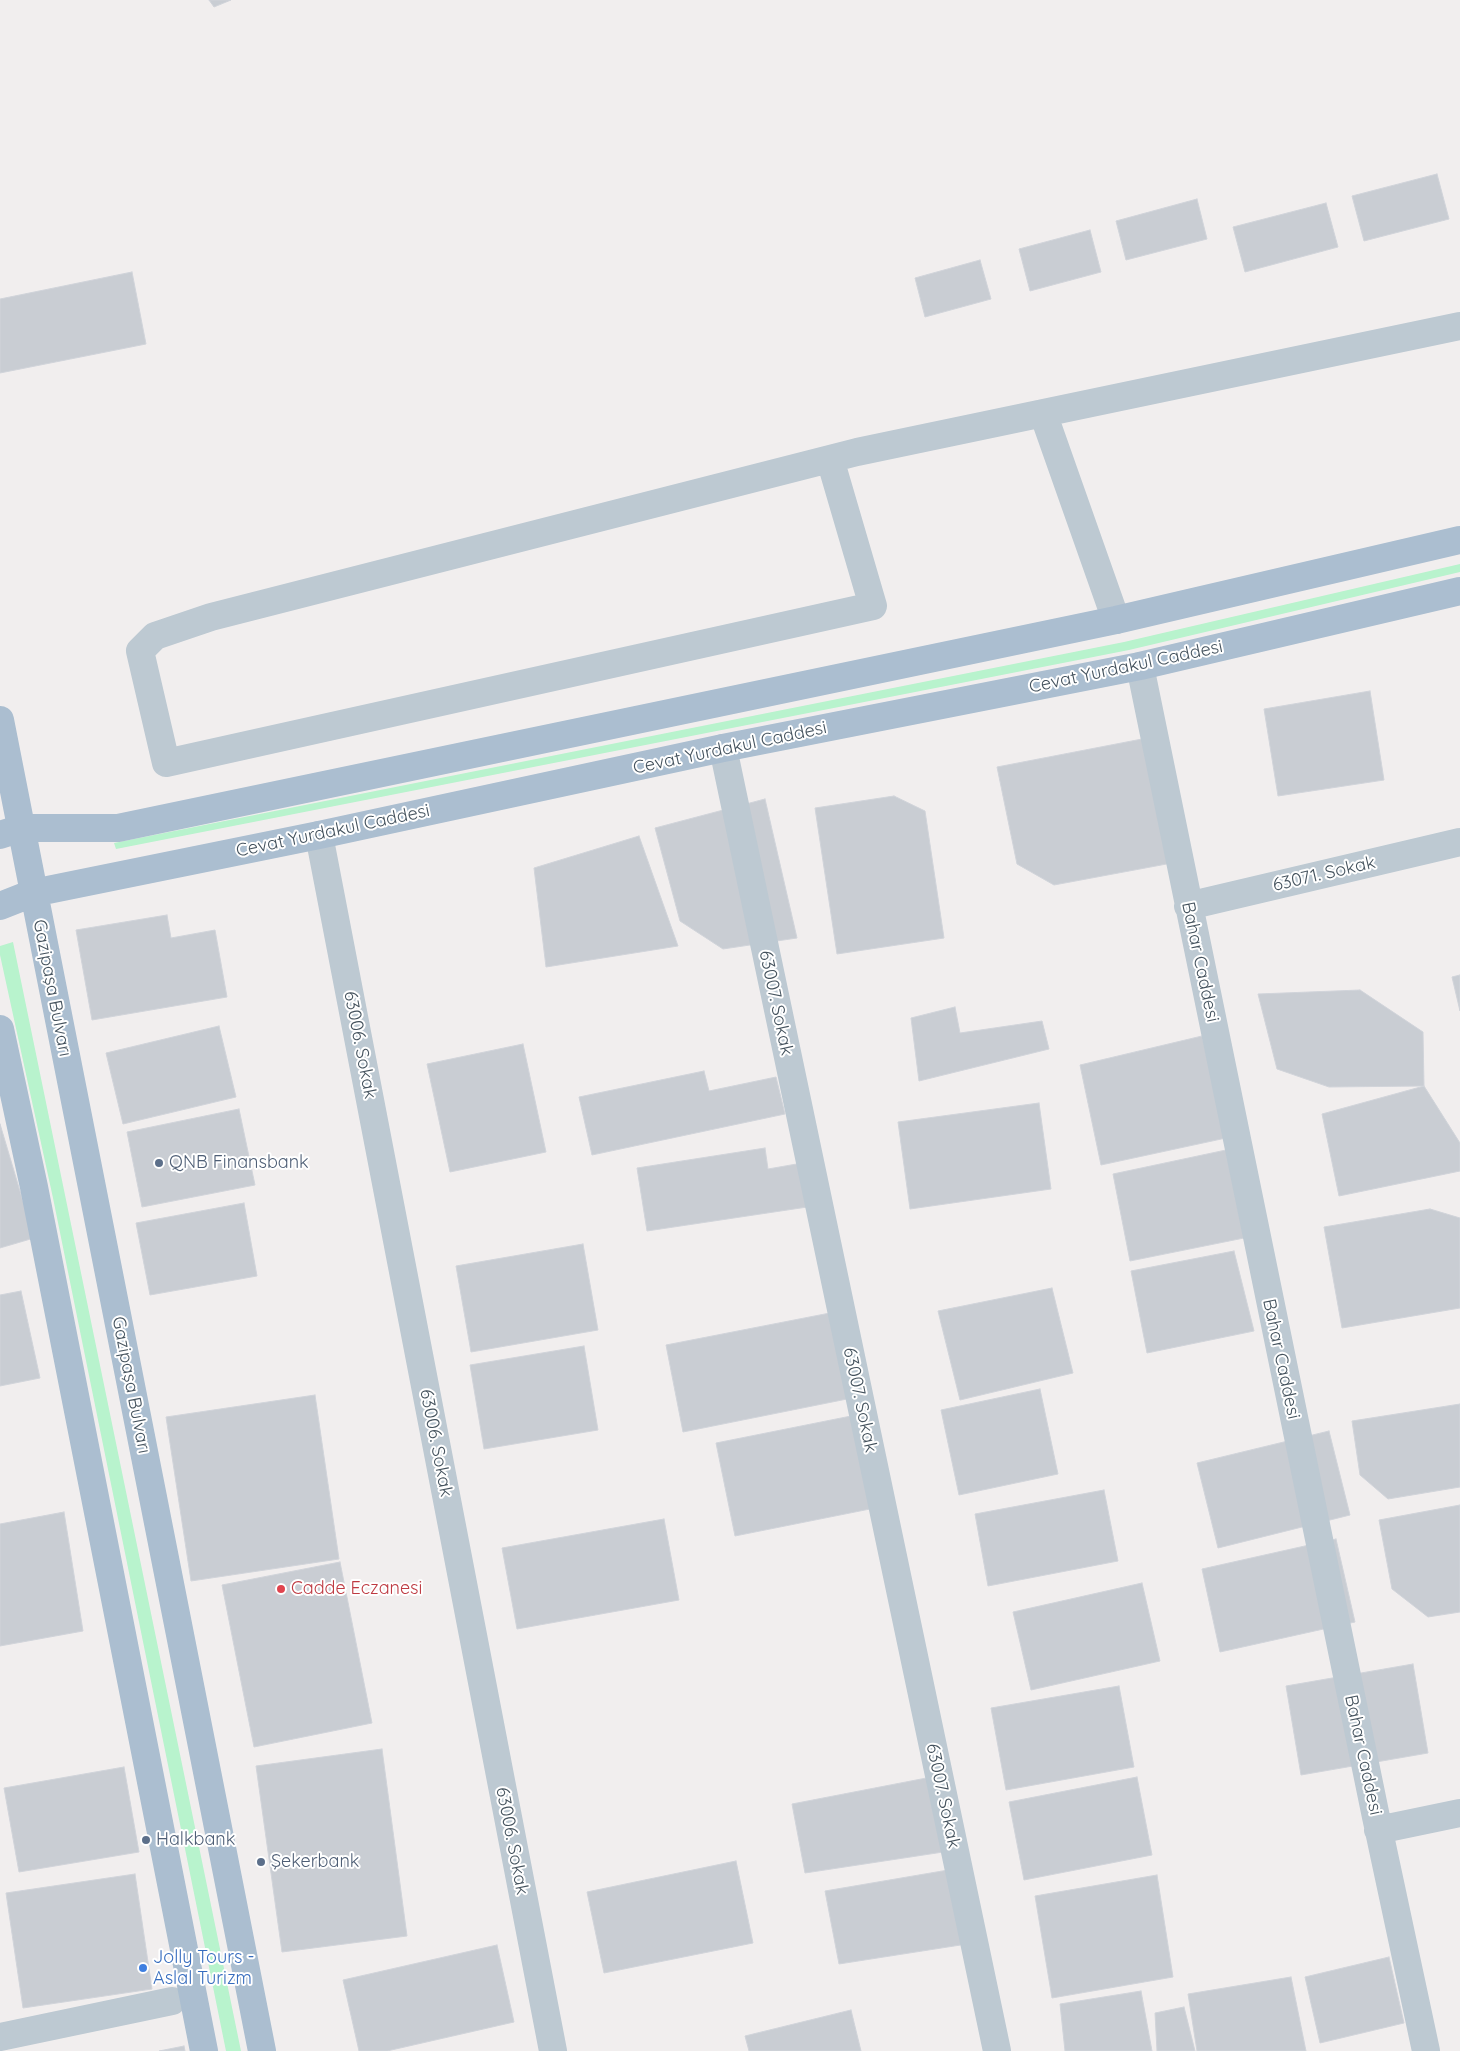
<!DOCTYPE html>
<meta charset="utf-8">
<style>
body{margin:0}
canvas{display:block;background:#f1eeee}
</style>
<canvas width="1460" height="2051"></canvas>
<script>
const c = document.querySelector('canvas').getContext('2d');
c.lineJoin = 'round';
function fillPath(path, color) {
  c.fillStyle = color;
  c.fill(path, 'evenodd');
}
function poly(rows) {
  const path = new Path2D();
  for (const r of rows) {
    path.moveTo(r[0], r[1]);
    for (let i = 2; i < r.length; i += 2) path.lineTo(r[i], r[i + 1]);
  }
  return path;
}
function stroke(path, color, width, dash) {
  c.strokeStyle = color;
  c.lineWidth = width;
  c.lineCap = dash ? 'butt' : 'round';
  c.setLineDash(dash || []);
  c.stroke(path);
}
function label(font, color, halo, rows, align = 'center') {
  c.font = font + ' Quicksand,sans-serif';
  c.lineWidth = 4;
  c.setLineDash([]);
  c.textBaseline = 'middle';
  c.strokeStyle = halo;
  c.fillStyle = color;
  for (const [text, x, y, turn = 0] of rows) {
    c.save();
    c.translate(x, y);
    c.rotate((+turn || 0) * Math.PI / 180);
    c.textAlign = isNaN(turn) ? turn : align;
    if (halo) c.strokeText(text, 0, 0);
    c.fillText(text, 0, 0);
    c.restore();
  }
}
const green = poly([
 [1460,564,1460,572,1129,650,116,849,114,843,1124,642],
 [13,942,241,2051,226,2051,53,1198,0,955,0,946]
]);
const building = poly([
 [209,0,231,0,214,7,209,0],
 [1437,174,1449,219,1364,241,1352,196,1437,174],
 [1197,199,1207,239,1126,260,1116,221,1197,199],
 [1326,203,1338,247,1245,272,1233,227,1326,203],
 [1090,230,1101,272,1030,291,1019,249,1090,230],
 [980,260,991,299,925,317,915,278,980,260],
 [132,272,146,344,0,373,0,299,132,272],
 [1370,691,1384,780,1278,796,1264,709,1370,691],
 [1142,739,1172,863,1054,885,1017,864,997,767,1142,739],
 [894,796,925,811,944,938,837,954,815,808,894,796],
 [765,799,797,938,723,949,680,921,655,828,765,799],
 [639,836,678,946,546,967,534,868,639,836],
 [167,915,171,938,215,930,227,997,92,1020,76,930,167,915],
 [1460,975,1460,1011,1452,977,1460,975],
 [1360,990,1423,1032,1424,1086,1329,1087,1277,1069,1258,994,1360,990],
 [955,1007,960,1033,1042,1021,1049,1049,919,1081,911,1018,955,1007],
 [219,1026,236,1097,123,1124,106,1053,219,1026],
 [1202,1036,1226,1138,1101,1165,1080,1065,1202,1036],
 [523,1044,546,1152,450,1172,427,1064,523,1044],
 [704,1071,709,1091,776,1077,785,1114,592,1155,579,1097,704,1071],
 [1424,1086,1460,1143,1460,1171,1339,1196,1322,1114,1424,1086],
 [1039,1103,1051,1189,910,1209,898,1122,1039,1103],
 [239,1109,255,1185,142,1207,127,1132,239,1109],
 [0,1124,34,1238,0,1248,0,1124],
 [765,1148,768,1169,808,1162,814,1206,647,1231,637,1168,765,1148],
 [1226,1150,1244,1238,1130,1261,1113,1174,1226,1150],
 [244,1203,257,1276,150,1295,136,1223,244,1203],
 [1430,1209,1460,1218,1460,1308,1342,1328,1324,1227,1430,1209],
 [583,1244,598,1330,471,1352,456,1266,583,1244],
 [1234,1251,1254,1331,1147,1353,1131,1271,1234,1251],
 [1052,1288,1073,1373,960,1400,938,1311,1052,1288],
 [21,1291,40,1378,0,1386,0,1295,21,1291],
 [835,1312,852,1398,683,1432,666,1345,835,1312],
 [584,1346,598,1430,484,1449,470,1365,584,1346],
 [1040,1389,1058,1474,959,1495,941,1410,1040,1389],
 [315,1395,339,1559,191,1581,166,1417,315,1395],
 [1460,1404,1460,1487,1388,1499,1360,1475,1352,1421,1460,1404],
 [861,1414,880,1507,735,1536,716,1443,861,1414],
 [1329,1431,1350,1515,1218,1548,1197,1463,1329,1431],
 [1104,1490,1118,1561,988,1586,975,1514,1104,1490],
 [1460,1505,1460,1612,1428,1617,1392,1589,1379,1520,1460,1505],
 [64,1512,83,1631,0,1646,0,1524,64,1512],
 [664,1519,679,1600,517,1629,502,1548,664,1519],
 [1336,1539,1355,1622,1220,1652,1202,1569,1336,1539],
 [340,1562,372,1723,254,1747,222,1585,340,1562],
 [1142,1583,1160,1661,1031,1690,1013,1612,1142,1583],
 [1413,1664,1428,1753,1301,1775,1286,1686,1413,1664],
 [1119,1686,1134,1767,1006,1790,991,1708,1119,1686],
 [382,1749,407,1936,282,1952,256,1766,382,1749],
 [124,1767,139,1852,19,1872,4,1788,124,1767],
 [947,1774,963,1849,805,1873,792,1804,947,1774],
 [1137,1777,1152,1855,1024,1880,1009,1802,1137,1777],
 [736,1861,753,1943,604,1973,587,1892,736,1861],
 [954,1869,967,1944,839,1964,825,1891,954,1869],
 [135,1874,152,1989,23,2008,6,1893,135,1874],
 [1157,1875,1173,1977,1052,1998,1035,1896,1157,1875],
 [497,1945,514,2022,387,2051,359,2051,343,1980,497,1945],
 [1389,1957,1404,2023,1320,2043,1305,1977,1389,1957],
 [1291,1977,1306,2051,1197,2051,1188,1994,1291,1977],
 [1141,1991,1152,2051,1065,2051,1060,2004,1141,1991],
 [1184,2007,1195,2051,1157,2051,1155,2013,1184,2007],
 [851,2010,861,2051,749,2051,745,2036,851,2010],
 [184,2046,185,2051,159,2051,184,2046]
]);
const minor = poly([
 [1043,413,1116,620],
 [830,459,873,606,166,763,140,651,155,636,211,617,857,452,1460,326],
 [1140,666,1376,1817,1426,2051],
 [723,748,997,2051],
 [319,835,553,2051],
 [1188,906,1460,842],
 [1378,1830,1460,1813],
 [0,2037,172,2001]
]);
const major = poly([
 [0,720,262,2051],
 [0,835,22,828,118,828,1116,620,1460,540],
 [0,906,33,893,319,835,723,748,1140,666,1460,591],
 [0,1029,34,1187,204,2051]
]);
const markers = [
 [159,1163,5,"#5c6f8a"],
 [281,1589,5,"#e0444e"],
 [146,1840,5,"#5c6f8a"],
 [261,1862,5,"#5c6f8a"],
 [143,1968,5,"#3f7fe0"]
];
const streetNames = [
 ["Cevat Yurdakul Caddesi",1126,667,-12],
 ["Cevat Yurdakul Caddesi",730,748,-12],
 ["Cevat Yurdakul Caddesi",333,831,-12],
 ["63071. Sokak",1324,874,-13],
 ["Bahar Caddesi",1200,962,78],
 ["Gazipaşa Bulvarı",52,988,79],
 ["63007. Sokak",776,1003,78],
 ["63006. Sokak",360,1045,79],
 ["Bahar Caddesi",1281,1359,78],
 ["Gazipaşa Bulvarı",131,1385,79],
 ["63007. Sokak",860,1400,78],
 ["63006. Sokak",436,1443,79],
 ["Bahar Caddesi",1363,1755,78],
 ["63007. Sokak",943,1796,78],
 ["63006. Sokak",512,1841,79]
];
const serviceNames = [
 ["QNB Finansbank",169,1163],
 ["Halkbank",156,1840],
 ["Şekerbank",271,1862]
];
const healthNames = [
 ["Cadde Eczanesi",291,1589]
];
const shopNames = [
 ["Jolly Tours -",153,1958],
 ["Aslal Turizm",153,1979]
];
fillPath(green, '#b8f3cd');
fillPath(building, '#c9cdd3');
stroke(building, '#d1d4da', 1);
stroke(minor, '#bdc9d2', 28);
stroke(major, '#abbed0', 28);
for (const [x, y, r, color] of markers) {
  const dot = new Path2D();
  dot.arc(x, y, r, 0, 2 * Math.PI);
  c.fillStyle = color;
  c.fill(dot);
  stroke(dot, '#fff', 2);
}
label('18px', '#44525d', '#fff', streetNames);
label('18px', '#4e5e75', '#fff', serviceNames, 'left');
label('18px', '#be3a42', '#fff', healthNames, 'left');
label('18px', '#366cbe', '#fff', shopNames, 'left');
</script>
